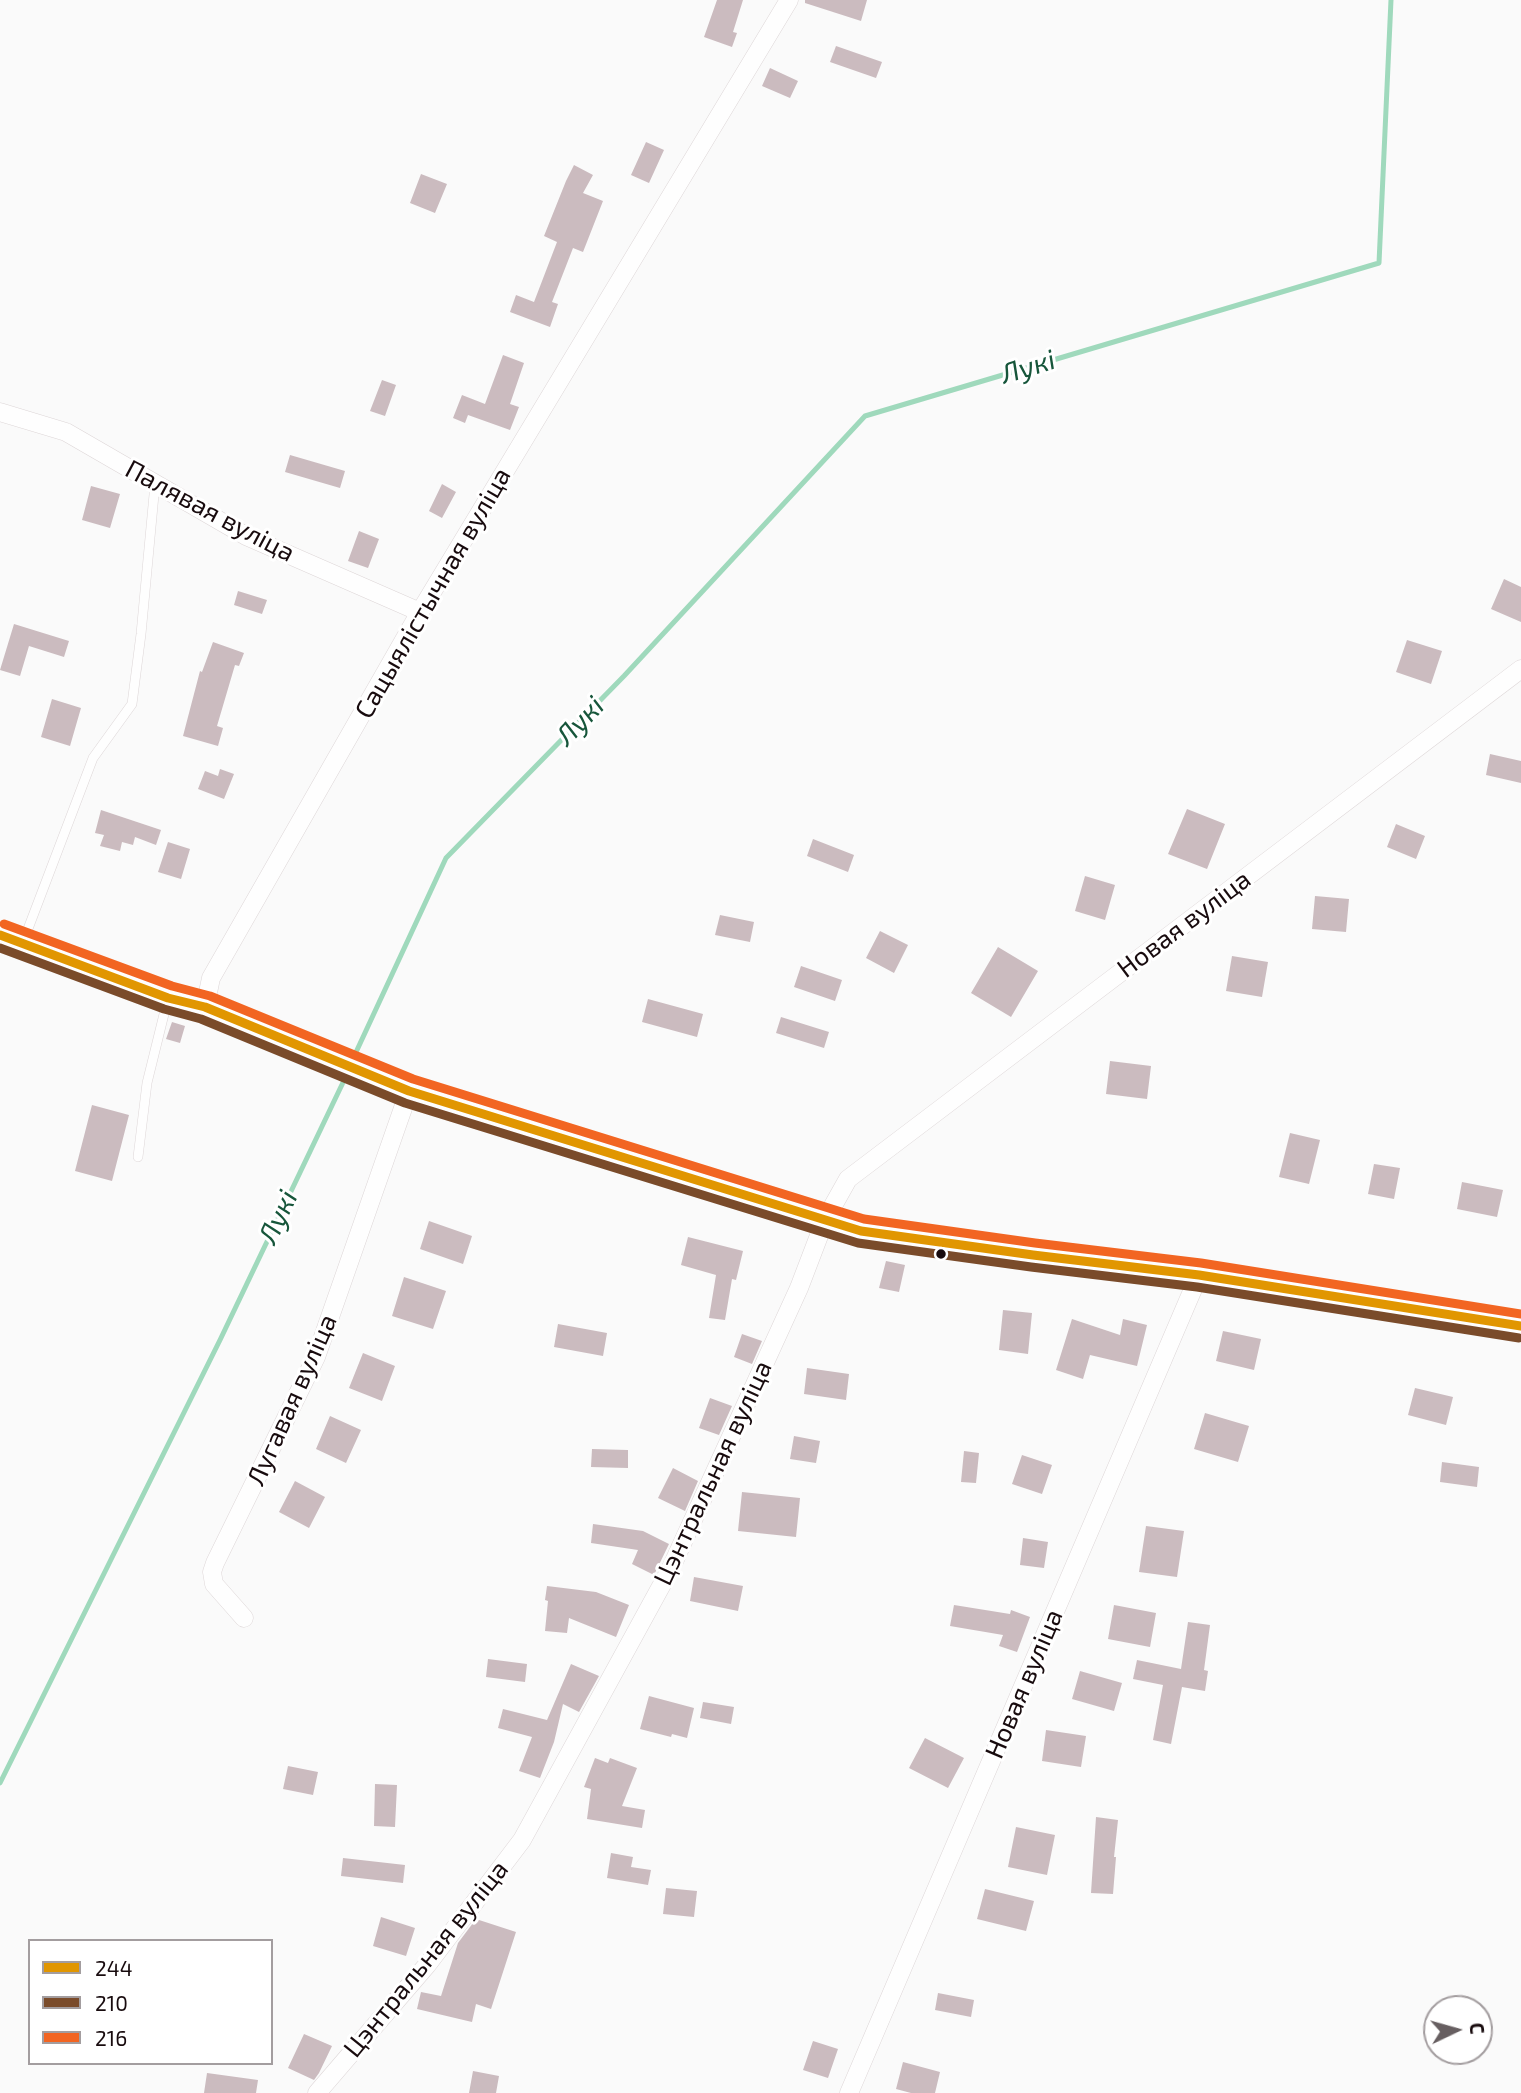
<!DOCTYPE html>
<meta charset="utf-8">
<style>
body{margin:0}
#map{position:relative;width:1521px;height:2093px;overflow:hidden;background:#fafafa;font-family:"Exo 2",sans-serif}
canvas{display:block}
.legend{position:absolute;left:28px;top:1939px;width:245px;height:126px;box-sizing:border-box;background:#fff;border:2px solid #a39d9f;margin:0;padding:9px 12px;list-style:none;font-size:21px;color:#180b0e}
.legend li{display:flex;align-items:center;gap:14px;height:35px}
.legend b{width:35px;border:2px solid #a39d9f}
.north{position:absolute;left:1423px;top:1995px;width:70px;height:70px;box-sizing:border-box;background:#fff;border:2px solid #a39d9f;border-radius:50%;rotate:85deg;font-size:19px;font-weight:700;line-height:28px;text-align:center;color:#180b0e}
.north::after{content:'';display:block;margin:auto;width:24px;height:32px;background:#675f61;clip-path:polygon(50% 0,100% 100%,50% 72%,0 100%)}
</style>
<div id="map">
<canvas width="1521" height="2093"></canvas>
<ul class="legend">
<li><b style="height:9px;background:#e19601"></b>244</li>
<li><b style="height:9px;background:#7a4b2a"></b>210</li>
<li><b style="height:9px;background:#f26522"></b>216</li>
</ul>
<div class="north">С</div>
</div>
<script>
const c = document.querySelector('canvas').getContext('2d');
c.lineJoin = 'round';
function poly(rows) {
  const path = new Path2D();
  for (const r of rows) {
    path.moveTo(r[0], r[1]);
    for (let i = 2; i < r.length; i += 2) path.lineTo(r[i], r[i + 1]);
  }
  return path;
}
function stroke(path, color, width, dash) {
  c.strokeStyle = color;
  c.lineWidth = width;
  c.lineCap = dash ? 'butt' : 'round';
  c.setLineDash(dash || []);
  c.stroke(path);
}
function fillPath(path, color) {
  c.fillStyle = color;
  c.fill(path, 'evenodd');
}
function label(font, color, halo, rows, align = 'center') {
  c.font = font + ' "Exo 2",sans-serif';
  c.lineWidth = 6;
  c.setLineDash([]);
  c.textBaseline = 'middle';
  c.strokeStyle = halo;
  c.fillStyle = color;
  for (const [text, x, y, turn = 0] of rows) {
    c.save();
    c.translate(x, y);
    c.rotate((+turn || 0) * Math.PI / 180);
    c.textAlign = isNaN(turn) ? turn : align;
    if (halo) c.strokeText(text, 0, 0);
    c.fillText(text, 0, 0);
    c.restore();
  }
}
const stream = poly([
 [351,1063,446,858,624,676,865,416,1379,263,1391,0],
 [0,1783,220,1340,348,1072]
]);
const building = poly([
 [717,0,743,0,733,32,737,33,732,47,704,37],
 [805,0,867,0,861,21,805,3],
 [836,46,882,62,876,78,830,62],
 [770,68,798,81,790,98,762,86],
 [646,142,664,150,649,183,631,175],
 [574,165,593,175,583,193,603,201,583,252,573,248,552,302,558,304,550,327,510,312,516,295,534,302,557,242,544,236,566,181],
 [421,174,447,184,435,213,410,203],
 [503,355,524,363,510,404,519,407,510,430,468,415,465,423,453,418,462,395,485,404],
 [382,380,396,385,385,416,370,411],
 [290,455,345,471,340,488,285,472],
 [442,484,456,492,442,518,429,511],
 [91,486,120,494,110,528,82,520],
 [359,531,379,539,368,568,348,561],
 [1504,579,1521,587,1521,622,1491,609],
 [238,591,267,600,262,614,234,605],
 [14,624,69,641,64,657,29,646,20,676,0,670],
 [1407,640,1442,651,1431,684,1396,672],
 [213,642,244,653,239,666,235,665,217,726,223,728,218,746,183,736,200,671,202,672],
 [52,699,81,708,70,746,41,737],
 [1490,754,1521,761,1521,783,1486,775],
 [220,769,234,774,224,799,198,789,205,771,218,776],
 [1187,809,1225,824,1207,869,1168,854],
 [101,810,161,830,156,845,135,837,133,845,122,842,120,851,100,846,104,835,95,833],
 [1396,824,1425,836,1416,859,1387,847],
 [813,839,854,855,848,872,807,856],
 [168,842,190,849,181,879,158,872],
 [1085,876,1115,885,1105,920,1075,911],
 [1315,896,1349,899,1346,932,1312,929],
 [720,915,754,922,750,942,715,935],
 [880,931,908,945,894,973,866,958],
 [998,947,1038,971,1011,1017,971,993],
 [1232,956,1268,962,1262,997,1226,991],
 [801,966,842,980,835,1001,794,987],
 [648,999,703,1014,697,1037,642,1022],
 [781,1017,829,1032,824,1048,776,1033],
 [172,1022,185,1026,180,1043,166,1039],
 [1110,1061,1151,1066,1147,1099,1106,1094],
 [92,1105,129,1115,112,1181,75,1171],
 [1290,1133,1320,1140,1309,1184,1279,1177],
 [1374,1164,1400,1168,1394,1199,1368,1194],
 [1462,1182,1503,1190,1497,1217,1457,1209],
 [429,1221,472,1236,463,1264,420,1249],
 [688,1237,743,1251,736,1280,732,1279,725,1320,709,1318,716,1275,681,1265],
 [886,1261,905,1265,899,1292,879,1288],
 [404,1277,446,1291,433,1329,392,1316],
 [1003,1310,1032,1313,1028,1354,999,1350],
 [1072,1319,1120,1335,1123,1319,1147,1325,1137,1366,1090,1355,1083,1379,1056,1370],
 [558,1324,607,1333,603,1356,554,1347],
 [1223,1331,1261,1339,1254,1370,1216,1361],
 [742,1334,762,1341,752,1364,734,1357],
 [363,1353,395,1366,382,1401,349,1388],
 [807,1368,849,1374,846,1400,804,1394],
 [1415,1388,1453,1397,1446,1425,1408,1415],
 [710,1398,732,1406,719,1435,699,1428],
 [1205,1413,1249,1426,1238,1462,1194,1449],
 [330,1416,361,1430,346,1463,316,1449],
 [794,1436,820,1441,816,1463,790,1459],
 [592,1449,628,1450,628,1468,591,1467],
 [964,1451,979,1453,976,1483,961,1482],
 [1022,1455,1052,1465,1042,1494,1012,1484],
 [1442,1462,1479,1467,1477,1487,1440,1482],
 [673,1468,698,1481,685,1511,658,1498],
 [295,1481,325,1497,309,1528,279,1512],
 [742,1492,800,1498,796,1537,738,1531],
 [593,1524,643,1531,669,1544,654,1575,632,1564,638,1550,591,1543],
 [1146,1526,1184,1531,1177,1577,1139,1572],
 [1023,1538,1048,1542,1044,1568,1020,1565],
 [694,1577,743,1586,738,1611,690,1601],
 [547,1586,596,1592,629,1605,616,1637,569,1618,567,1633,545,1631,548,1601,545,1600],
 [954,1605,1010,1614,1011,1610,1030,1617,1017,1652,999,1646,1003,1635,950,1626],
 [1114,1605,1156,1613,1150,1647,1108,1639],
 [1188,1622,1210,1625,1204,1670,1208,1671,1205,1691,1182,1687,1171,1744,1153,1740,1163,1685,1133,1679,1137,1660,1181,1669],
 [488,1659,527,1664,525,1682,486,1677],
 [571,1664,599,1676,579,1712,563,1704,554,1742,540,1778,519,1771,532,1737,498,1728,503,1709,547,1720],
 [1080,1671,1122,1683,1114,1711,1072,1699],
 [649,1696,694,1708,687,1738,672,1734,671,1737,640,1729],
 [703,1702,734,1707,731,1724,700,1718],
 [1046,1730,1086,1736,1081,1767,1042,1761],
 [925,1738,964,1758,948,1788,909,1768],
 [595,1758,608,1763,610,1758,637,1768,622,1806,645,1810,642,1828,587,1819,591,1789,584,1787],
 [288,1766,318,1772,313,1795,283,1789],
 [375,1784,397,1785,395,1827,374,1826],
 [1096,1817,1118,1820,1114,1857,1116,1857,1113,1894,1091,1893],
 [1016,1827,1055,1835,1047,1875,1008,1867],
 [611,1853,633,1857,631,1867,651,1870,648,1885,607,1878],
 [343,1858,405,1865,403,1883,341,1876],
 [666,1888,697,1891,694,1917,663,1914],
 [985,1889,1034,1901,1026,1931,977,1919],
 [381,1917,415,1928,406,1956,373,1946],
 [476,1919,516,1932,491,2009,476,2004,472,2022,417,2009,421,1992,441,1996,458,1943],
 [938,1993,974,2000,971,2017,935,2010],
 [304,2034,332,2046,319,2073,314,2080,288,2068],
 [813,2041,838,2049,828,2078,803,2070],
 [903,2062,940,2072,935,2093,911,2093,896,2089],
 [473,2071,499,2076,496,2093,469,2093],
 [207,2073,258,2080,256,2093,204,2093]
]);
const service = poly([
 [23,942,93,758,132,704,141,634,155,484],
 [138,1157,147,1083,168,998]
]);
const minor = poly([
 [0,412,66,432,246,536,420,612],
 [205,1007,211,978,420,612,789,0],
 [244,1618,214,1584,212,1572,215,1563,316,1357,409,1091],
 [317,2093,427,1965,522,1840,671,1568,799,1288,825,1220,848,1179,1521,669],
 [849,2093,1199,1275]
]);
const tertiary = poly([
 [0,935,168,998,205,1007,335,1062,409,1091,861,1231,1033,1255,1199,1275,1521,1326]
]);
const bus1 = poly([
 [0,935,168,998,205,1007,409,1091,861,1231,1033,1255,1199,1275,1521,1326]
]);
const bus2 = poly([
 [0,948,164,1009,201,1019,405,1103,858,1243,1031,1267,1197,1287,1519,1338]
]);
const bus3 = poly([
 [4,924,172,986,210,996,413,1079,864,1219,1035,1243,1201,1263,1521,1314]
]);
const markers = [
 [941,1254,6,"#180b0e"]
];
const streetNames = [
 ["Палявая вуліца",210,511,28],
 ["Сацыялістычная вуліца",433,593,-60],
 ["Новая вуліца",1184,924,-37],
 ["Лугавая вуліца",292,1400,-66],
 ["Цэнтральная вуліца",713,1473,-65],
 ["Новая вуліца",1024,1684,-67],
 ["Цэнтральная вуліца",426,1959,-51]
];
const waterNames = [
 ["Лукі",1028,367,-17],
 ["Лукі",580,721,-46],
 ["Лукі",278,1217,-65]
];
stroke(stream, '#9fd9bc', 5);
fillPath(building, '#cbbbbf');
stroke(service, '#ddd6d7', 10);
stroke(minor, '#ddd6d7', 19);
stroke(tertiary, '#ddd6d7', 23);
stroke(service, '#fefefe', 9);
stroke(minor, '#fefefe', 18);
stroke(tertiary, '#fefefe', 21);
stroke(bus1, '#e19601', 9);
stroke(bus2, '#7a4b2a', 9);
stroke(bus3, '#f26522', 9);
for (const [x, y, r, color] of markers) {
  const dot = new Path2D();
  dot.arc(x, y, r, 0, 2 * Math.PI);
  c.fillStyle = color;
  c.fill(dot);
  stroke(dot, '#fff', 2.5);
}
label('26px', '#180b0e', '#fff', streetNames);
label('italic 28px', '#17563b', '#fff', waterNames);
</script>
